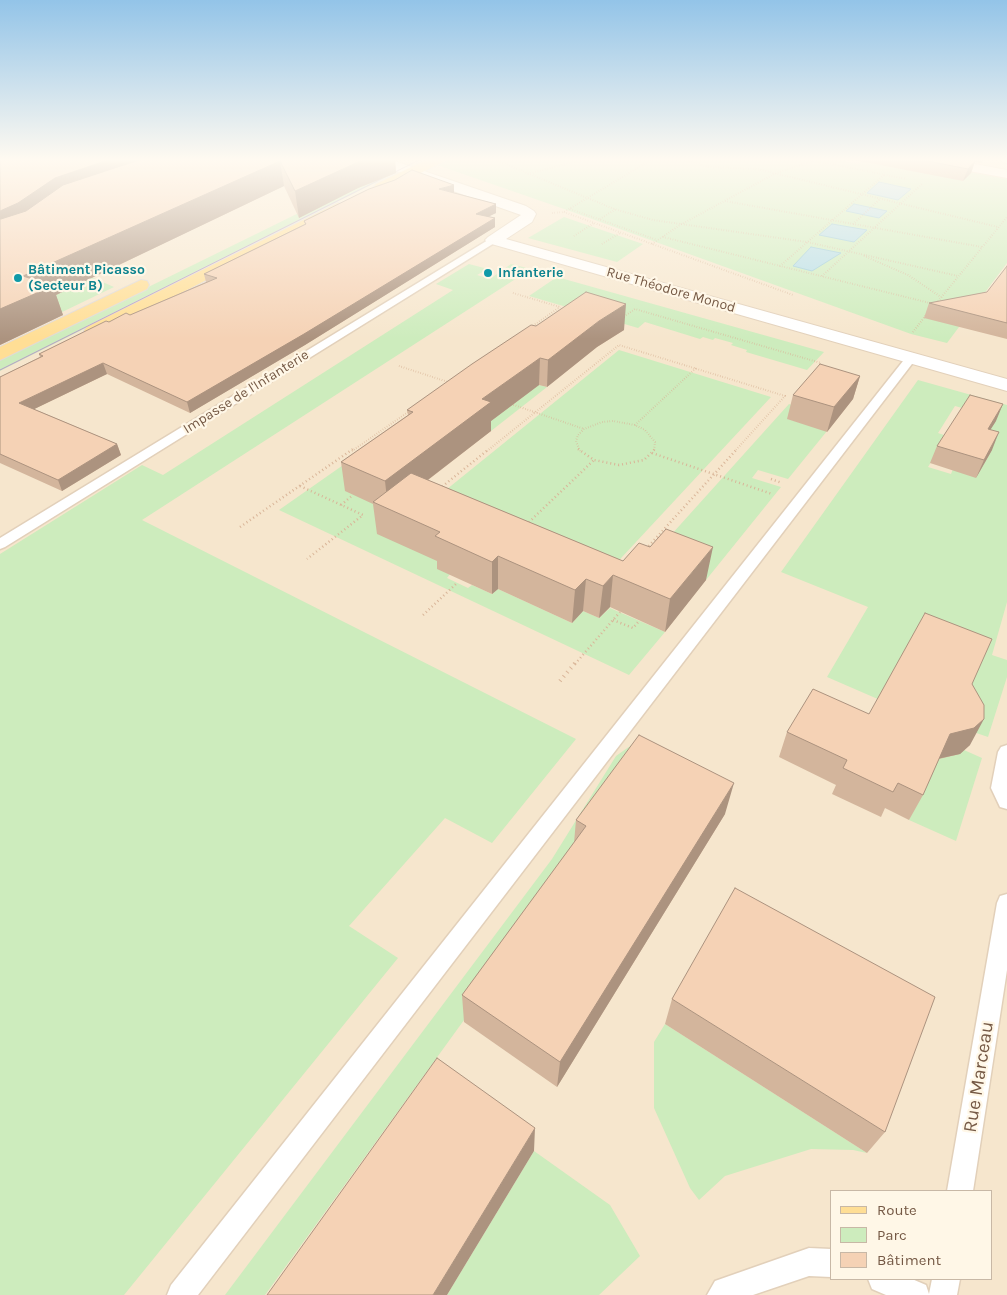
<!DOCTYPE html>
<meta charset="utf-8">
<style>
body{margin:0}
#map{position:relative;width:1007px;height:1295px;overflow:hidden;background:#fef4df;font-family:Karla,sans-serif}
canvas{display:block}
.legend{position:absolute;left:830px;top:1190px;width:162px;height:90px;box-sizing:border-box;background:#fff7e7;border:1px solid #c8b8a6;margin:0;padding:6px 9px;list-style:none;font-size:15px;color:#755945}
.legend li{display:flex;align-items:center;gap:10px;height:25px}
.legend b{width:25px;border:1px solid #c8b8a6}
</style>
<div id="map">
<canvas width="1007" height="1295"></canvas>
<ul class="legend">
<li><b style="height:6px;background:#ffde95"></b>Route</li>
<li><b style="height:14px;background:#cdecbd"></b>Parc</li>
<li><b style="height:14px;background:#f5d2b5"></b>Bâtiment</li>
</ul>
</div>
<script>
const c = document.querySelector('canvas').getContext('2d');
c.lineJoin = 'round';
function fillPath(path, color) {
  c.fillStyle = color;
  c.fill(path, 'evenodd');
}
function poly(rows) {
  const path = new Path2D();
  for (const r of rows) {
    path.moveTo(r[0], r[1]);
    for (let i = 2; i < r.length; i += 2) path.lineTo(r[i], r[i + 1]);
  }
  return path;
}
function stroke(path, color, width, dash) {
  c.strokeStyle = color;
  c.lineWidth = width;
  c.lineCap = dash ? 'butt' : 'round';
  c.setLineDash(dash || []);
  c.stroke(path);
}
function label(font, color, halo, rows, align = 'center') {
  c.font = font + ' Karla,sans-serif';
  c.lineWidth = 4.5;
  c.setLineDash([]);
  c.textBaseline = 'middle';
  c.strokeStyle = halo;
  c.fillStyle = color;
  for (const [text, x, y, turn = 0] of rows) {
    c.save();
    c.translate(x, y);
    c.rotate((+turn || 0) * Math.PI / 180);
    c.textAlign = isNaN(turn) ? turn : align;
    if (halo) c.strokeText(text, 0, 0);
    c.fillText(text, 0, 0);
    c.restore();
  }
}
const residential = poly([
 [219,158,1007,158,1007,1295,0,1295,0,342,70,268],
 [831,1191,991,1191,991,1279,831,1279]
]);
const green = poly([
 [450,158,829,158,858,164,866,158,896,158,1007,179,1007,263,947,343,911,334,567,210,437,165],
 [384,171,397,172,0,371,0,360],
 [564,217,590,226,643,244,617,262,528,238],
 [36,253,114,287,0,342],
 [469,264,488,269,477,275,490,279,511,264,531,269,142,520,576,739,492,843,445,818,349,926,398,958,124,1295,0,1295,0,554,142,465,163,475,453,290,436,284],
 [557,277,824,352,807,370,746,352,747,350,731,345,733,343,715,338,713,340,703,337,700,339,645,322,638,328,529,296],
 [563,311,539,385,547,387,491,431,483,428,492,420,387,510,442,564,450,574,447,578,468,588,472,585,492,594,498,589,572,623,583,611,599,618,610,608,665,632,629,675,279,510],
 [619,350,771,397,609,571,436,498],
 [918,380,1007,405,1007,602,992,655,1007,660,1007,677,988,737,880,700,827,677,868,607,781,572],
 [955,406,976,412,951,474,928,467,947,436,938,433],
 [789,404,798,407,788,419,827,431,788,479,758,470,752,478,781,487,706,580,662,561,635,575],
 [633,744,582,857,265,1295,225,1295,552,859,616,756],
 [964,750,982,758,956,841,909,820,938,757,952,756],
 [665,1024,867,1153,853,1150,811,1149,725,1176,699,1200,690,1188,654,1108,654,1042],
 [534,1151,610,1205,640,1256,599,1295,447,1295]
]);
const water = poly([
 [879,182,911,189,898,200,867,193,879,182],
 [854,204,887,211,879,218,846,211,854,204],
 [832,224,867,230,854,242,819,235,832,224],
 [811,247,841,253,812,271,793,266,811,247]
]);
const pathFar2 = poly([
 [491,158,614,209,653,220,807,242,958,276],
 [677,158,709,167,757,169,998,227],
 [801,158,906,179],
 [528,174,588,158],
 [725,201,982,247],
 [570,209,657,240],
 [564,212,793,295],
 [552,213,564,212,654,158],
 [600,219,616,209],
 [853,224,880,199],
 [574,236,594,223],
 [663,237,934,304],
 [602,244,620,233],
 [652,244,680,225,776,173,813,161],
 [864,256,908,275,941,297],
 [780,266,884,175],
 [822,276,923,183],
 [513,293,560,307],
 [935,305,1007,217],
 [622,318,635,309,821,363],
 [531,327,560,307],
 [913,332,926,315],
 [399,366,451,383],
 [511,404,584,429],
 [635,425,696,368],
 [352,451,411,410],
 [487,451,619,345,785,396,735,451],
 [580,451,576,441,578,435,584,429,602,422,613,421,635,425,645,430,655,442,654,451]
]);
const pathFar1 = poly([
 [578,449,594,460,619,465,644,460,655,449],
 [652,453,772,494],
 [771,479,782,483],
 [300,486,363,515,307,559],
 [439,489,489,449],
 [341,505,353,495],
 [526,525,594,460],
 [240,527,353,449],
 [646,549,737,449],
 [423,615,457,583],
 [613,620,633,628,639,621],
 [575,664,620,612]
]);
const path = poly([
 [560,681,576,662]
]);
const lane = poly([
 [493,237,496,238,496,242,5,547,0,549,0,538,493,237],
 [911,355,915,356,917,358,915,360,198,1295,167,1295,171,1285,907,356,911,355],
 [1007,745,1007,809,1000,807,991,788,998,752,1001,747,1007,745],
 [1007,894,1007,970,973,1191,947,1191,997,903,1000,896,1007,894],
 [809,1248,831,1249,831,1277,809,1276,753,1295,707,1295,715,1281,809,1248],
 [868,1279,912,1279,926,1285,929,1294,932,1279,960,1279,957,1295,886,1295,872,1289,868,1279]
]);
const street = poly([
 [367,158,386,158,526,206,534,211,536,214,532,222,506,239,1007,379,1007,391,488,243,485,240,488,237,521,215,368,161,367,158],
 [1000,158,1007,158,1007,163,1002,162,1000,158]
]);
const secondary = poly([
 [915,158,942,158,1007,170,1007,178,921,162,915,158]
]);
const primary = poly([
 [430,158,446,158,445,161,386,190,376,190,374,187,376,184,430,158],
 [338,203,343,204,345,207,343,210,99,335,93,336,87,335,84,331,87,327,338,203],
 [141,280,147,281,149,285,147,289,0,360,0,347,141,280]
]);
const tram = poly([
 [0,370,423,158]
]);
const wall = poly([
 [0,158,395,158,396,173,358,188,299,218,284,186,56,295,63,315,0,345],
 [849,158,985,158,981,163,975,162,971,173,963,181,849,159],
 [454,193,496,204,496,213,488,216,495,218,495,227,305,345,190,413,107,374,34,409,117,444,121,455,62,491,0,463,0,377,40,357,39,354,109,322,130,315,206,282,204,274,305,224,304,221],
 [1007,266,1007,339,924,318,929,303,987,292],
 [536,326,624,330,597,347,547,387,539,385,491,421,491,431,428,480,623,561,706,580,665,632,610,607,599,618,583,611,572,623,498,589,492,594,437,569,437,561,377,534,373,504,345,491,341,462,408,415,407,410],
 [860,376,853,399,827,432,787,419,793,395],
 [996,421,990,430,992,450,976,478,930,463,937,446],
 [869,714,970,745,960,754,939,759,923,795,909,820,885,808,881,817,832,794,836,785,779,757,787,732],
 [725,814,557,1087,464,1022,462,995,574,843,576,820],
 [672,999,885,1132,867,1153,665,1024]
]);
const shadedWall = poly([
 [114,158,191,158,0,229,0,211,55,178],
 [369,158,395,158,396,173,358,188,299,218,295,191,356,163],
 [982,158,985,158,981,163],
 [280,161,284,186,56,295,63,315,0,345,0,309,23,276],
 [975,161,971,173,963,181,968,169],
 [454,185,454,193,439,189],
 [496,204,496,213,476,223,476,214],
 [495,218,495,227,305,345,190,413,187,402],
 [626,304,624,330,597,347,547,387,548,360,599,321],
 [540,358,539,385,491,421,491,431,390,509,388,508,385,481,482,399],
 [103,363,107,374,24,414,19,403],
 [860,376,853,399,827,432,834,407],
 [1003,404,996,421,980,446,988,429],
 [999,432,992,450,976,478,984,460],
 [117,444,121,455,62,491,58,480],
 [713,547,706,580,665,632,670,599],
 [498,556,498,589,492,594,492,562],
 [613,575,610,607,599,618,603,586],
 [586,579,583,611,572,623,575,590],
 [984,719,970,745,960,754,937,759,950,734],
 [734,783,725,814,557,1087,560,1062],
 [535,1128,534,1151,447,1295,433,1295]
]);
const building = poly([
 [0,158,114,158,55,178,18,203,0,211,0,158],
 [145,158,369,158,356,163,295,191,280,161,23,276,53,286,0,309,0,219,1,219,26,211,63,185,145,158],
 [912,158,961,158,975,161,968,169,912,158],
 [412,170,454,185,439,189,496,204,476,214,495,218,304,334,187,402,103,363,19,403,117,444,58,480,0,454,0,377,43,356,39,354,106,321,109,322,126,313,130,315,217,278,204,274,306,224,304,221,369,189,395,180,412,170],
 [1007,266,1007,323,929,303,987,292,1007,266],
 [586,292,626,304,599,321,548,360,540,358,482,399,491,402,385,481,341,462,413,412,407,410,472,364,531,325,536,326,586,292],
 [820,364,860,376,834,407,793,395,820,364],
 [970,395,1003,404,988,429,999,432,984,460,937,446,970,395],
 [411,473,623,561,639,543,650,547,666,529,713,547,670,599,613,575,603,586,586,579,575,590,498,556,492,562,435,536,440,532,373,502,411,473],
 [925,613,992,639,972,684,984,705,984,719,974,728,950,734,923,795,898,783,893,792,843,768,847,760,787,732,813,689,869,714,925,613],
 [639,735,734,783,560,1062,462,995,586,826,576,820,639,735],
 [735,888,935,997,885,1132,672,999,735,888],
 [437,1058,535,1128,433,1295,267,1295,437,1058]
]);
const markers = [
 [488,273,5,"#0f9aa8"],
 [18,278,5,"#0f9aa8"]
];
const farCulturenames = [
 ["Bâtiment Picasso",28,270],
 ["(Secteur B)",28,286],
 ["Infanterie",498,273]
];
const farStreetnames = [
 ["Rue Théodore Monod",671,290,16],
 ["Impasse de l'Infanterie",246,392,-32]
];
const nearStreetnames = [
 ["Rue Marceau",979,1077,-81]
];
fillPath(residential, '#f6e6cd');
fillPath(green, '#cdecbd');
fillPath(water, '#b3dde8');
stroke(water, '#98ccdb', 1);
stroke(lane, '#e2d0ba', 3);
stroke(street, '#e2d0ba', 2);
stroke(secondary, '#ead3ba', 2);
stroke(primary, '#e1dad6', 2);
stroke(pathFar2, '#d9b598', 2, [0.5, 2]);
stroke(pathFar1, '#d9b598', 2.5, [1, 3]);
stroke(path, '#d9b598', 4, [1, 4.5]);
fillPath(lane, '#fff');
fillPath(street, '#fff');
fillPath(secondary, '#fff');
fillPath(primary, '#ffde95');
stroke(tram, '#b69ec7', 1);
fillPath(wall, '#d3b59c');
fillPath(shadedWall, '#ac937f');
fillPath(building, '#f5d2b5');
stroke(building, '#ac937f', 1);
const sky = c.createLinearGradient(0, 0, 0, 339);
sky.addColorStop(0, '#93c4e8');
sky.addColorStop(0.47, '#fffaf1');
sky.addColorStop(1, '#fffaf100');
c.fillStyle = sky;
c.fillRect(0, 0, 1007, 339);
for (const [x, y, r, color] of markers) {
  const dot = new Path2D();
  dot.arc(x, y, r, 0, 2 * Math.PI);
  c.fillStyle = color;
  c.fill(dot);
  stroke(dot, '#fff7e7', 2);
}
label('bold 14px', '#0d838f', '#fff7e7', farCulturenames, 'left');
label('14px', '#755945', '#fff7e7', farStreetnames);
label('19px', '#755945', '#fff7e7', nearStreetnames);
</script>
